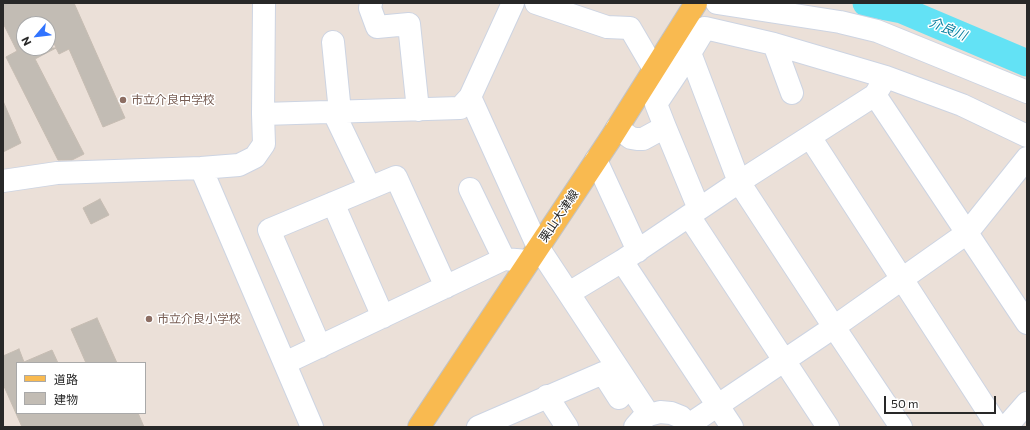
<!DOCTYPE html>
<meta charset="utf-8">
<style>
body{margin:0}
#map{position:relative;width:1030px;height:430px;overflow:hidden;background:#ebe0d8;font-family:Commissioner,"Noto Sans JP",sans-serif}
canvas{display:block}
.frame{position:absolute;inset:0;border:4px solid #282828;pointer-events:none}
.legend{position:absolute;left:16px;top:362px;width:130px;height:52px;box-sizing:border-box;background:#fff;border:1px solid #a9a9a9;margin:0;padding:5px 7px;list-style:none;font-size:12px;color:#282828}
.legend li{display:flex;align-items:center;gap:8px;height:20px}
.legend b{width:20px;border:1px solid #a9a9a9}
.north{position:absolute;left:16px;top:16px;width:40px;height:40px;box-sizing:border-box;background:#fff;border:1px solid #a9a9a9;border-radius:50%;rotate:242deg;font-size:11px;font-weight:700;line-height:16px;text-align:center;color:#282828}
.north::after{content:'';display:block;margin:auto;width:14px;height:18px;background:#3174ff;clip-path:polygon(50% 0,100% 100%,50% 72%,0 100%)}
.scale{position:absolute;left:884px;top:396px;width:112px;height:18px;box-sizing:border-box;border:2px solid #282828;border-top:0;padding-left:5px;font-size:12px;line-height:14px;white-space:nowrap;color:#282828;-webkit-text-stroke:3px #fff;paint-order:stroke}
</style>
<div id="map">
<canvas width="1030" height="430"></canvas>
<div class="frame"></div>
<ul class="legend">
<li><b style="height:5px;background:#f9ba50"></b>道路</li>
<li><b style="height:11px;background:#c2bcb4"></b>建物</li>
</ul>
<div class="north">N</div>
<div class="scale">50 m</div>
</div>
<script>
const c = document.querySelector('canvas').getContext('2d');
c.lineJoin = 'round';
function poly(rows) {
  const path = new Path2D();
  for (const r of rows) {
    path.moveTo(r[0], r[1]);
    for (let i = 2; i < r.length; i += 2) path.lineTo(r[i], r[i + 1]);
  }
  return path;
}
function stroke(path, color, width, dash) {
  c.strokeStyle = color;
  c.lineWidth = width;
  c.lineCap = dash ? 'butt' : 'round';
  c.setLineDash(dash || []);
  c.stroke(path);
}
function fillPath(path, color) {
  c.fillStyle = color;
  c.fill(path, 'evenodd');
}
function label(font, color, halo, rows, align = 'center') {
  c.font = font + ' Commissioner,"Noto Sans JP",sans-serif';
  c.lineWidth = 3;
  c.setLineDash([]);
  c.textBaseline = 'middle';
  c.strokeStyle = halo;
  c.fillStyle = color;
  for (const [text, x, y, turn = 0] of rows) {
    c.save();
    c.translate(x, y);
    c.rotate((+turn || 0) * Math.PI / 180);
    c.textAlign = isNaN(turn) ? turn : align;
    if (halo) c.strokeText(text, 0, 0);
    c.fillText(text, 0, 0);
    c.restore();
  }
}
const river = poly([
 [866,3,902,10,1027,63]
]);
const building = poly([
 [3,3,74,3,125,118,103,127,69,49,59,54,56,48,35,59,84,154,72,160,58,160,6,57,17,51,3,23,3,3],
 [24,24,48,24,48,29,56,48,24,48,24,24],
 [3,101,21,143,3,152,3,101],
 [100,199,109,215,91,224,83,208,100,199],
 [97,318,117,363,86,363,71,329,97,318],
 [19,349,24,362,52,350,58,363,17,363,17,413,138,413,144,427,22,427,3,384,3,356,19,349]
]);
const minor = poly([
 [371,3,370,8,377,27,409,24,418,110],
 [536,3,607,27,630,28,654,69],
 [717,3,840,22,877,31,1027,92],
 [333,42,340,112],
 [774,44,792,93],
 [690,53,739,182,834,327,901,427],
 [875,95,1027,323],
 [470,97,538,247,649,415],
 [334,113,370,188],
 [263,114,460,108,470,97,513,3],
 [665,127,699,209],
 [617,128,631,138,637,139,643,139,665,127,656,104,690,53,705,28,774,44,886,77,962,105,1027,136],
 [810,137,998,427],
 [596,160,638,251],
 [201,168,312,427],
 [3,181,57,173,201,168,239,165,255,157,264,144,263,114,264,3],
 [470,189,504,259],
 [333,203,383,317],
 [689,216,828,427],
 [622,261,732,427],
 [569,293,622,261,739,182,875,95,886,77],
 [320,347,269,230,396,177,446,287],
 [285,363,504,259,528,261],
 [547,396,567,427],
 [690,424,834,327,967,233,1027,158],
 [478,427,603,373,619,398],
 [635,427,642,419,649,415,660,412,671,413,681,417,691,427],
 [1006,427,1027,403]
]);
const major = poly([
 [419,427,611,138,696,3]
]);
const markers = [
 [123,100,4,"#8d6e63"],
 [149,319,4,"#8d6e63"]
];
const educationNames = [
 ["市立介良中学校",131,100],
 ["市立介良小学校",157,319]
];
const streetNames = [
 ["栗山大津線",559,216,-56]
];
const waterNames = [
 ["介良川",948,29,23]
];
stroke(river, '#63e2f5', 27);
fillPath(building, '#c2bcb4');
stroke(building, '#c6bcb2', 1);
stroke(minor, '#cdd4e2', 24);
stroke(major, '#c3c3c3', 24);
stroke(minor, '#fff', 22);
stroke(major, '#f9ba50', 22);
for (const [x, y, r, color] of markers) {
  const dot = new Path2D();
  dot.arc(x, y, r, 0, 2 * Math.PI);
  c.fillStyle = color;
  c.fill(dot);
  stroke(dot, '#fff', 1.5);
}
label('12px', '#785e54', '#fff', educationNames, 'left');
label('12px', '#282828', '#fff', streetNames);
label('italic 13px', '#057e9e', '#fff', waterNames);
</script>
